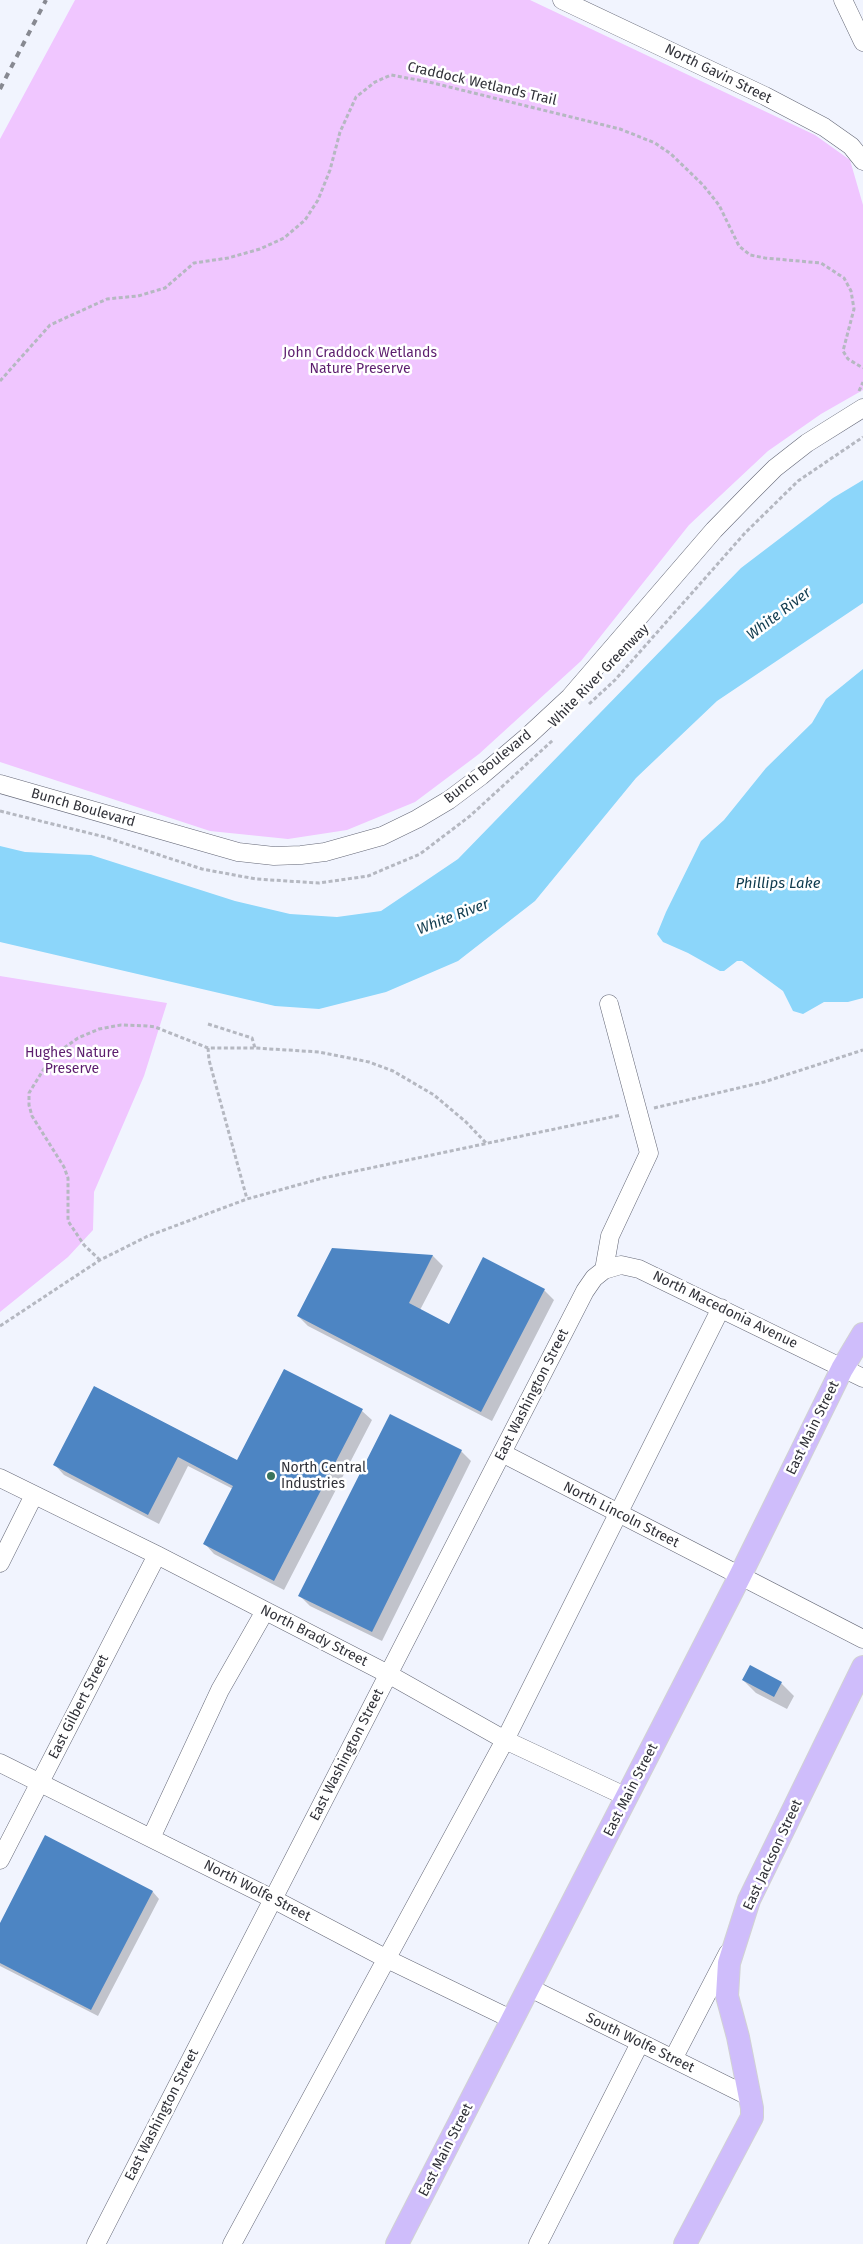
<!DOCTYPE html>
<style>
body{margin:0}
canvas{display:block;background:#f1f4fe}
</style>
<canvas width="863" height="2244"></canvas>
<script>
const c = document.querySelector('canvas').getContext('2d');
c.lineJoin = 'round';
function fillPath(path, color) {
  c.fillStyle = color;
  c.fill(path, 'evenodd');
}
function poly(rows) {
  const path = new Path2D();
  for (const r of rows) {
    path.moveTo(r[0], r[1]);
    for (let i = 2; i < r.length; i += 2) path.lineTo(r[i], r[i + 1]);
  }
  return path;
}
function stroke(path, color, width, dash) {
  c.strokeStyle = color;
  c.lineWidth = width;
  c.lineCap = dash ? 'butt' : 'round';
  c.setLineDash(dash || []);
  c.stroke(path);
}
function label(font, color, halo, rows, align = 'center') {
  c.font = font + ' "Fira Sans",sans-serif';
  c.lineWidth = 5;
  c.setLineDash([]);
  c.textBaseline = 'middle';
  c.strokeStyle = halo;
  c.fillStyle = color;
  for (const [text, x, y, turn = 0] of rows) {
    c.save();
    c.translate(x, y);
    c.rotate((+turn || 0) * Math.PI / 180);
    c.textAlign = isNaN(turn) ? turn : align;
    if (halo) c.strokeText(text, 0, 0);
    c.fillText(text, 0, 0);
    c.restore();
  }
}
const green = poly([
 [75,0,530,0,815,135,850,160,863,205,863,390,821,414,768,451,689,525,581,661,479,754,415,802,347,830,288,839,210,831,0,762,0,139],
 [0,976,167,1003,144,1076,94,1192,93,1230,68,1257,0,1312]
]);
const water = poly([
 [863,480,863,603,717,701,636,778,535,901,458,961,386,992,319,1009,275,1006,0,942,0,846,25,852,91,855,235,901,290,914,337,917,381,911,458,859,741,568,833,498],
 [863,669,863,998,848,1002,824,1002,803,1014,793,1011,783,991,742,961,737,961,724,971,720,971,688,953,663,942,657,934,666,912,701,841,724,820,766,768,812,723,826,699]
]);
const shadow = poly([
 [333,1249,433,1256,443,1266,420,1310,449,1325,544,1290,554,1300,492,1421,308,1326,298,1316],
 [95,1387,238,1461,362,1411,372,1420,284,1590,214,1554,205,1544,233,1489,188,1466,159,1524,64,1475,55,1465],
 [461,1451,471,1461,382,1641,310,1606,300,1596],
 [743,1680,781,1683,794,1696,787,1709,756,1693],
 [46,1837,153,1892,159,1899,98,2016,0,1966,0,1925]
]);
const building = poly([
 [332,1248,433,1255,409,1303,449,1324,483,1257,545,1289,481,1412,297,1316],
 [284,1369,363,1409,274,1581,203,1544,233,1486,178,1457,148,1515,53,1465,94,1386,237,1460],
 [390,1414,462,1450,372,1632,298,1596],
 [750,1665,782,1682,774,1697,742,1680],
 [45,1835,153,1891,91,2010,0,1963,0,1923]
]);
const path = poly([
 [0,381,50,325,107,299,138,296,165,288,194,263,228,258,260,249,284,238,305,220,318,200,330,170,340,132,356,97,375,82,391,75,429,82,620,129,655,143,671,154,703,185,719,205,739,246,750,255,765,258,821,263,844,278,851,291,854,309,843,351,848,359,863,368],
 [859,391,863,382],
 [589,704,615,680,745,533,798,481,863,437],
 [0,811,105,837,202,869,256,879,319,883,368,876,420,854,470,816,553,740],
 [208,1024,252,1038,255,1048],
 [208,1048,209,1060,247,1199],
 [654,1108,764,1082,863,1050],
 [100,1260,84,1245,68,1221,68,1178,64,1167,32,1116,29,1105,29,1093,45,1067,57,1053,78,1038,99,1029,121,1025,147,1026,155,1027,208,1048,255,1048,319,1052,369,1062,393,1071,434,1095,466,1122,487,1144],
 [0,1326,100,1260,148,1236,247,1199,323,1178,621,1115]
]);
const minor = poly([
 [562,0,765,96,824,127,851,146,863,161],
 [843,0,863,42],
 [0,784,238,852,274,856,301,855,325,852,382,836,417,819,449,800,481,776,528,736,570,697,714,530,752,491,775,468,807,443,863,408],
 [604,1270,610,1236,649,1153,609,1004],
 [502,1453,863,1639],
 [0,1478,157,1555,388,1674,505,1740,627,1797],
 [0,1563,34,1495],
 [0,1763,273,1899,387,1959,513,2020],
 [151,1838,220,1690,265,1611],
 [0,1860,157,1555],
 [530,1988,750,2097],
 [673,2059,728,1953],
 [96,2244,585,1291,594,1278,604,1270,621,1265,639,1269,863,1378],
 [232,2244,505,1740,721,1308],
 [538,2244,640,2043]
]);
const major = poly([
 [397,2244,740,1576,842,1369,863,1334],
 [685,2244,752,2117,752,2108,738,2037,727,1996,729,1963,749,1900,863,1667]
]);
const rail = poly([
 [0,89,46,0]
]);
const markers = [
 [271,1476,5,"#39735c"]
];
const streetNames = [
 ["North Gavin Street",718,74,26],
 ["Craddock Wetlands Trail",482,84,13],
 ["White River Greenway",599,676,-46],
 ["Bunch Boulevard",488,767,-39],
 ["Bunch Boulevard",83,808,16],
 ["North Macedonia Avenue",725,1310,26],
 ["East Washington Street",532,1395,-63],
 ["East Main Street",813,1428,-64],
 ["North Lincoln Street",621,1515,27],
 ["North Brady Street",314,1636,27],
 ["East Gilbert Street",79,1707,-63],
 ["East Washington Street",347,1755,-63],
 ["East Main Street",631,1790,-63],
 ["East Jackson Street",773,1855,-65],
 ["North Wolfe Street",257,1891,27],
 ["South Wolfe Street",640,2043,26],
 ["East Washington Street",162,2115,-63],
 ["East Main Street",446,2150,-63]
];
const parkNames = [
 ["John Craddock Wetlands",360,353],
 ["Nature Preserve",360,369],
 ["Hughes Nature",72,1053],
 ["Preserve",72,1069]
];
const poiNames = [
 ["North Central",281,1468],
 ["Industries",281,1484]
];
const waterNames = [
 ["White River",779,614,-37],
 ["Phillips Lake",778,884],
 ["White River",453,917,-21]
];
fillPath(green, '#f0c6ff');
fillPath(water, '#8cd6fa');
fillPath(shadow, '#0003');
fillPath(building, '#4d85c3');
stroke(minor, '#656877', 19);
stroke(major, '#d1d2d3', 24);
stroke(path, '#b5b8c1', 3, [4, 2.5]);
stroke(minor, '#fff', 18);
stroke(major, '#cfbdfb', 22);
stroke(rail, '#878991', 4, [6, 6]);
for (const [x, y, r, color] of markers) {
  const dot = new Path2D();
  dot.arc(x, y, r, 0, 2 * Math.PI);
  c.fillStyle = color;
  c.fill(dot);
  stroke(dot, '#fff', 2);
}
label('14px', '#303138', '#fff', streetNames);
label('14px', '#5c1d6e', '#fff', parkNames);
label('14px', '#303138', '#fff', poiNames, 'left');
label('italic 15px', '#103b4e', '#fff', waterNames);
</script>
